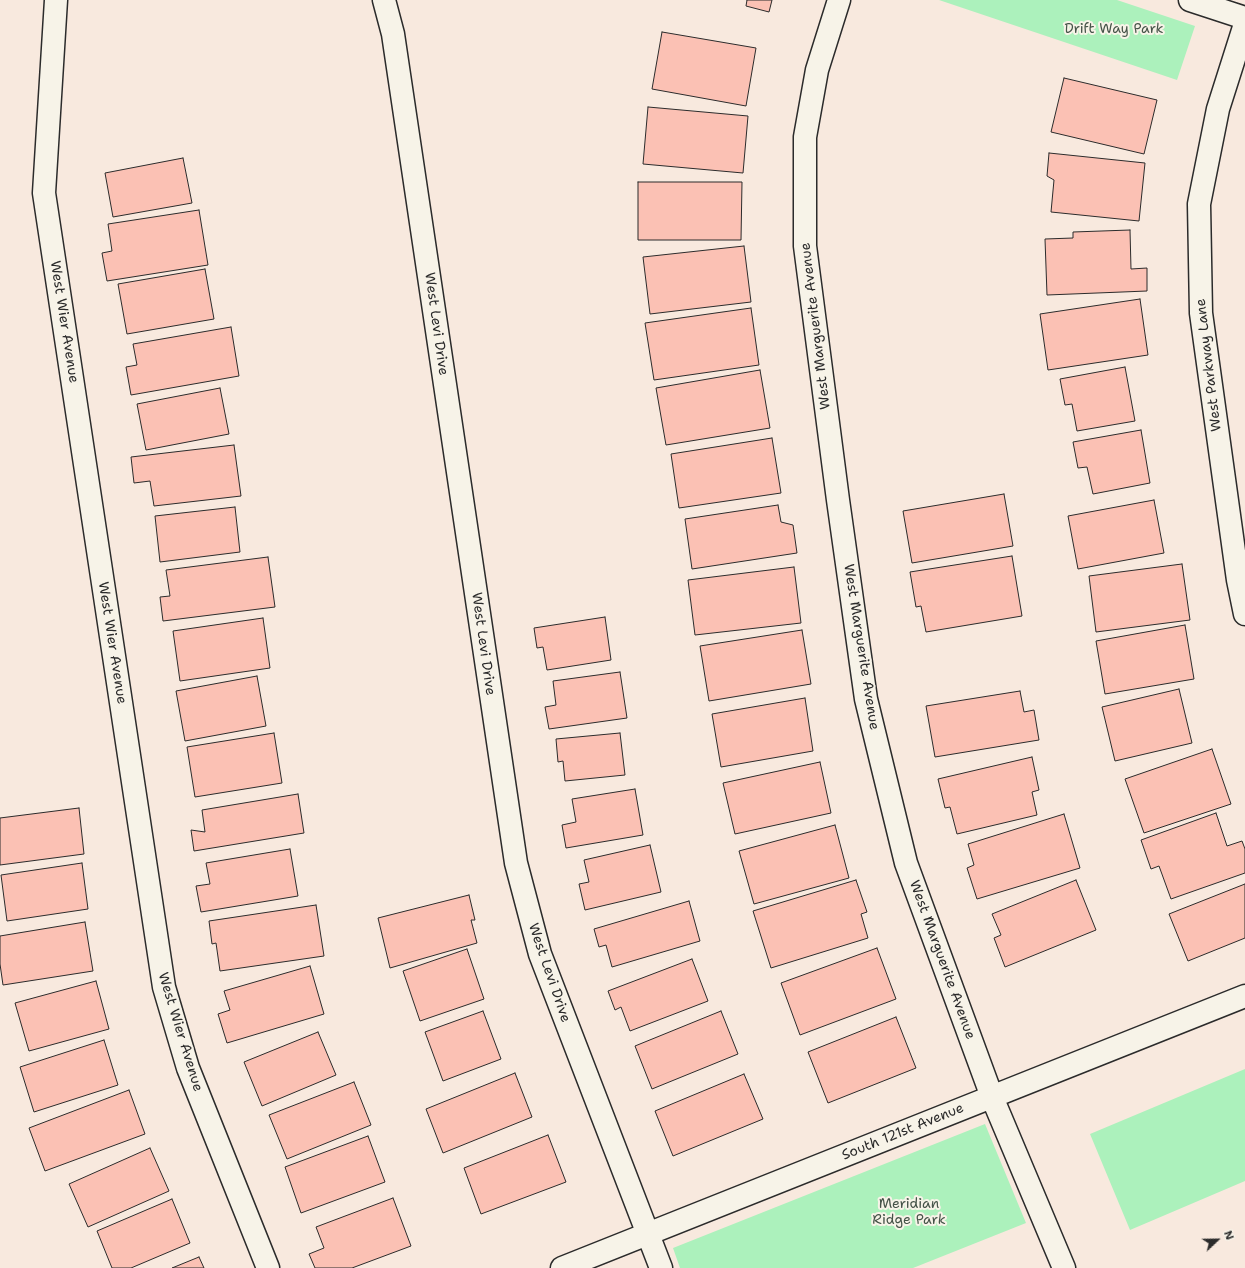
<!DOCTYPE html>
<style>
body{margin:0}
#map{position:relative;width:1245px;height:1268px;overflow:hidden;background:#f8e9de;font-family:"Shantell Sans",sans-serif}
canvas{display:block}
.north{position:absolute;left:1197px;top:1220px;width:40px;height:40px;-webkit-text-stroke:3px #f7f3e8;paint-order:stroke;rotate:68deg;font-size:11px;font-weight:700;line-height:16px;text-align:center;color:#2b2b2b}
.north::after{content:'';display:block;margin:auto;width:14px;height:18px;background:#2b2b2b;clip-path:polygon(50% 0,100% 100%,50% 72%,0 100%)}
</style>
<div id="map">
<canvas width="1245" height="1268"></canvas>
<div class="north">N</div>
</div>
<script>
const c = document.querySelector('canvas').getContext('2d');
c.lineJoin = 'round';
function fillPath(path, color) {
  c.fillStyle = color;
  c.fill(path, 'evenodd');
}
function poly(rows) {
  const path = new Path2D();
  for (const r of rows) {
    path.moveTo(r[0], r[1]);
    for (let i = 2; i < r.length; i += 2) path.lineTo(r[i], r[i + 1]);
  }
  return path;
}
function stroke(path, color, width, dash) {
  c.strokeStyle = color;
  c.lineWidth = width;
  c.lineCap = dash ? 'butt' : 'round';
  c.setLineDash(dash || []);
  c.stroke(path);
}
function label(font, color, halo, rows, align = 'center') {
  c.font = font + ' "Shantell Sans",sans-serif';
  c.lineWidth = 4;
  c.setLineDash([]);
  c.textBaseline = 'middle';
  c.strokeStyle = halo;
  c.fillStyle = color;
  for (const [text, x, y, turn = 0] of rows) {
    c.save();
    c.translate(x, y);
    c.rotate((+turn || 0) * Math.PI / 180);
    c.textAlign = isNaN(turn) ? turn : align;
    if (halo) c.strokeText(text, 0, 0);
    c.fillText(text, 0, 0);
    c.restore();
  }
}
const green = poly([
 [939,0,1117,0,1195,26,1177,80],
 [1245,1069,1245,1181,1130,1230,1090,1134],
 [985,1124,1026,1223,913,1268,680,1268,673,1248]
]);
const building = poly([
 [747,0,772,0,769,12,746,6,747,0],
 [662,32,756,48,746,106,652,89,662,32],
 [1064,78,1157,100,1144,154,1051,132,1064,78],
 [648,107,748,116,743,173,643,164,648,107],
 [1049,153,1145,163,1139,221,1051,212,1054,180,1047,176,1049,153],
 [183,158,192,203,113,217,105,173,183,158],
 [638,182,742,182,741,240,638,240,638,182],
 [199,210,208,265,107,281,102,253,112,251,108,224,199,210],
 [1130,230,1131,269,1147,268,1147,291,1047,295,1045,239,1073,238,1073,232,1130,230],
 [744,246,751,302,650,314,643,257,744,246],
 [205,269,214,319,127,334,118,284,205,269],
 [1140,299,1148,355,1048,370,1040,314,1140,299],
 [751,308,759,365,654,380,645,323,751,308],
 [231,327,239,376,131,395,126,367,137,365,133,344,231,327],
 [1125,367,1135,421,1077,431,1072,404,1065,405,1060,379,1125,367],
 [760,370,770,428,666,445,656,388,760,370],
 [220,388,229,434,146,450,137,404,220,388],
 [1141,430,1150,483,1093,494,1087,467,1078,468,1073,442,1141,430],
 [772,438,781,493,679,508,671,454,772,438],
 [234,445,241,496,154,506,150,481,134,483,131,457,234,445],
 [1004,494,1013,546,912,563,903,511,1004,494],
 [1154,500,1164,553,1078,569,1068,516,1154,500],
 [778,505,781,522,793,525,797,553,692,569,685,519,778,505],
 [235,507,240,552,160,562,155,516,235,507],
 [1012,556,1022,616,926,632,921,606,916,607,910,572,1012,556],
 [268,557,275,607,163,621,160,597,170,596,166,570,268,557],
 [1182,564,1190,620,1096,632,1089,576,1182,564],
 [794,567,801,623,695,635,688,580,794,567],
 [605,617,611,660,547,670,543,647,537,648,534,628,605,617],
 [263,618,270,668,180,681,173,631,263,618],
 [1185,625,1194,679,1105,694,1096,641,1185,625],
 [802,630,811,684,709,701,700,646,802,630],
 [620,672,627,718,549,729,545,707,556,705,553,681,620,672],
 [257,676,266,726,185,741,176,691,257,676],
 [1179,689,1192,743,1115,761,1102,707,1179,689],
 [1020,691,1024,712,1034,710,1039,740,935,757,926,706,1020,691],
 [805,698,813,751,721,767,712,714,805,698],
 [274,733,282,783,195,797,187,747,274,733],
 [620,733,625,775,565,781,563,761,558,762,556,739,620,733],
 [1212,749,1231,804,1144,833,1125,779,1212,749],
 [1032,757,1039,790,1032,792,1037,815,957,834,950,807,945,808,938,779,1032,757],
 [820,762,831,813,735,834,723,783,820,762],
 [635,789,643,835,566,848,562,825,576,822,572,799,635,789],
 [298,794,304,833,194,851,191,830,205,832,202,810,298,794],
 [79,808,84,854,0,865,0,818,79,808],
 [1216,813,1227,846,1242,841,1245,849,1245,873,1171,899,1159,866,1151,869,1141,840,1216,813],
 [1064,814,1080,868,977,899,967,868,974,865,968,844,1064,814],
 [835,825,849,878,754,904,739,851,835,825],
 [650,845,661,892,585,910,579,884,589,882,584,860,650,845],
 [290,849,298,896,201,912,196,886,210,884,206,863,290,849],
 [82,863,88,909,7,921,1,875,82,863],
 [856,880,867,912,861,914,868,938,771,968,753,911,856,880],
 [1076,880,1096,930,1005,967,994,938,1001,935,992,914,1076,880],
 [1245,884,1245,938,1188,961,1169,914,1245,884],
 [469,895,475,920,471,920,477,943,390,968,378,918,469,895],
 [689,901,700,941,612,967,606,945,599,947,594,929,689,901],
 [316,905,324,956,220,971,216,943,212,944,209,921,316,905],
 [85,922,93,971,3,985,0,964,0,936,85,922],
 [877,948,896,999,800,1035,781,983,877,948],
 [467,949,484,999,420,1021,403,971,467,949],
 [692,959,708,1001,630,1031,621,1007,615,1010,608,991,692,959],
 [310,966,324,1014,227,1043,218,1014,230,1010,224,991,310,966],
 [96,981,109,1029,29,1051,15,1003,96,981],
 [483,1011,501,1059,443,1081,425,1032,483,1011],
 [721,1011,738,1054,652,1089,635,1046,721,1011],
 [896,1017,916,1068,828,1103,808,1052,896,1017],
 [318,1032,336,1075,262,1106,244,1062,318,1032],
 [104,1040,118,1085,34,1112,20,1067,104,1040],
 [515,1073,532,1117,443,1153,426,1109,515,1073],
 [744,1074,763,1119,673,1156,655,1111,744,1074],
 [354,1082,371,1125,287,1159,269,1115,354,1082],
 [129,1090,145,1134,45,1171,29,1128,129,1090],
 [548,1135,566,1182,481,1214,464,1168,548,1135],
 [368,1136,385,1182,301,1213,285,1167,368,1136],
 [150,1148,169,1191,88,1227,69,1184,150,1148],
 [393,1198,411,1246,352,1268,315,1268,309,1254,324,1248,316,1227,393,1198],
 [172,1199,190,1243,131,1268,112,1268,97,1231,172,1199],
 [199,1257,204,1268,172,1268,199,1257]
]);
const minor = poly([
 [56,0,44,193,164,987,188,1068,268,1268],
 [384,0,393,34,516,863,540,954,661,1268],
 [839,0,817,70,805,137,805,246,838,500,866,699,906,863,992,1097,1064,1268],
 [1190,0,1245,18],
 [1245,24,1218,109,1199,204,1201,313,1238,580,1245,614],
 [562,1268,1245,996]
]);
const parkNames = [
 ["Drift Way Park",1114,29],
 ["Meridian",909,1204],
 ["Ridge Park",909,1220]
];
const streetNames = [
 ["West Wier Avenue",64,322,81],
 ["West Levi Drive",436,324,82],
 ["West Marguerite Avenue",816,326,-97],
 ["West Parkway Lane",1209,365,-97],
 ["West Wier Avenue",112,643,81],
 ["West Levi Drive",483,644,82],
 ["West Marguerite Avenue",861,647,81],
 ["West Marguerite Avenue",942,960,70],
 ["West Levi Drive",549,973,71],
 ["West Wier Avenue",180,1032,73],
 ["South 121st Avenue",903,1132,-22]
];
fillPath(green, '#acf1bc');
fillPath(building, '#fbc1b4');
stroke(building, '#2b2b2b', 1);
stroke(minor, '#2b2b2b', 25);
stroke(minor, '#f7f3e8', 22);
label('14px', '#455348', '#f7f3e8', parkNames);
label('14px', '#2b2b2b', '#f7f3e8', streetNames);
</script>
